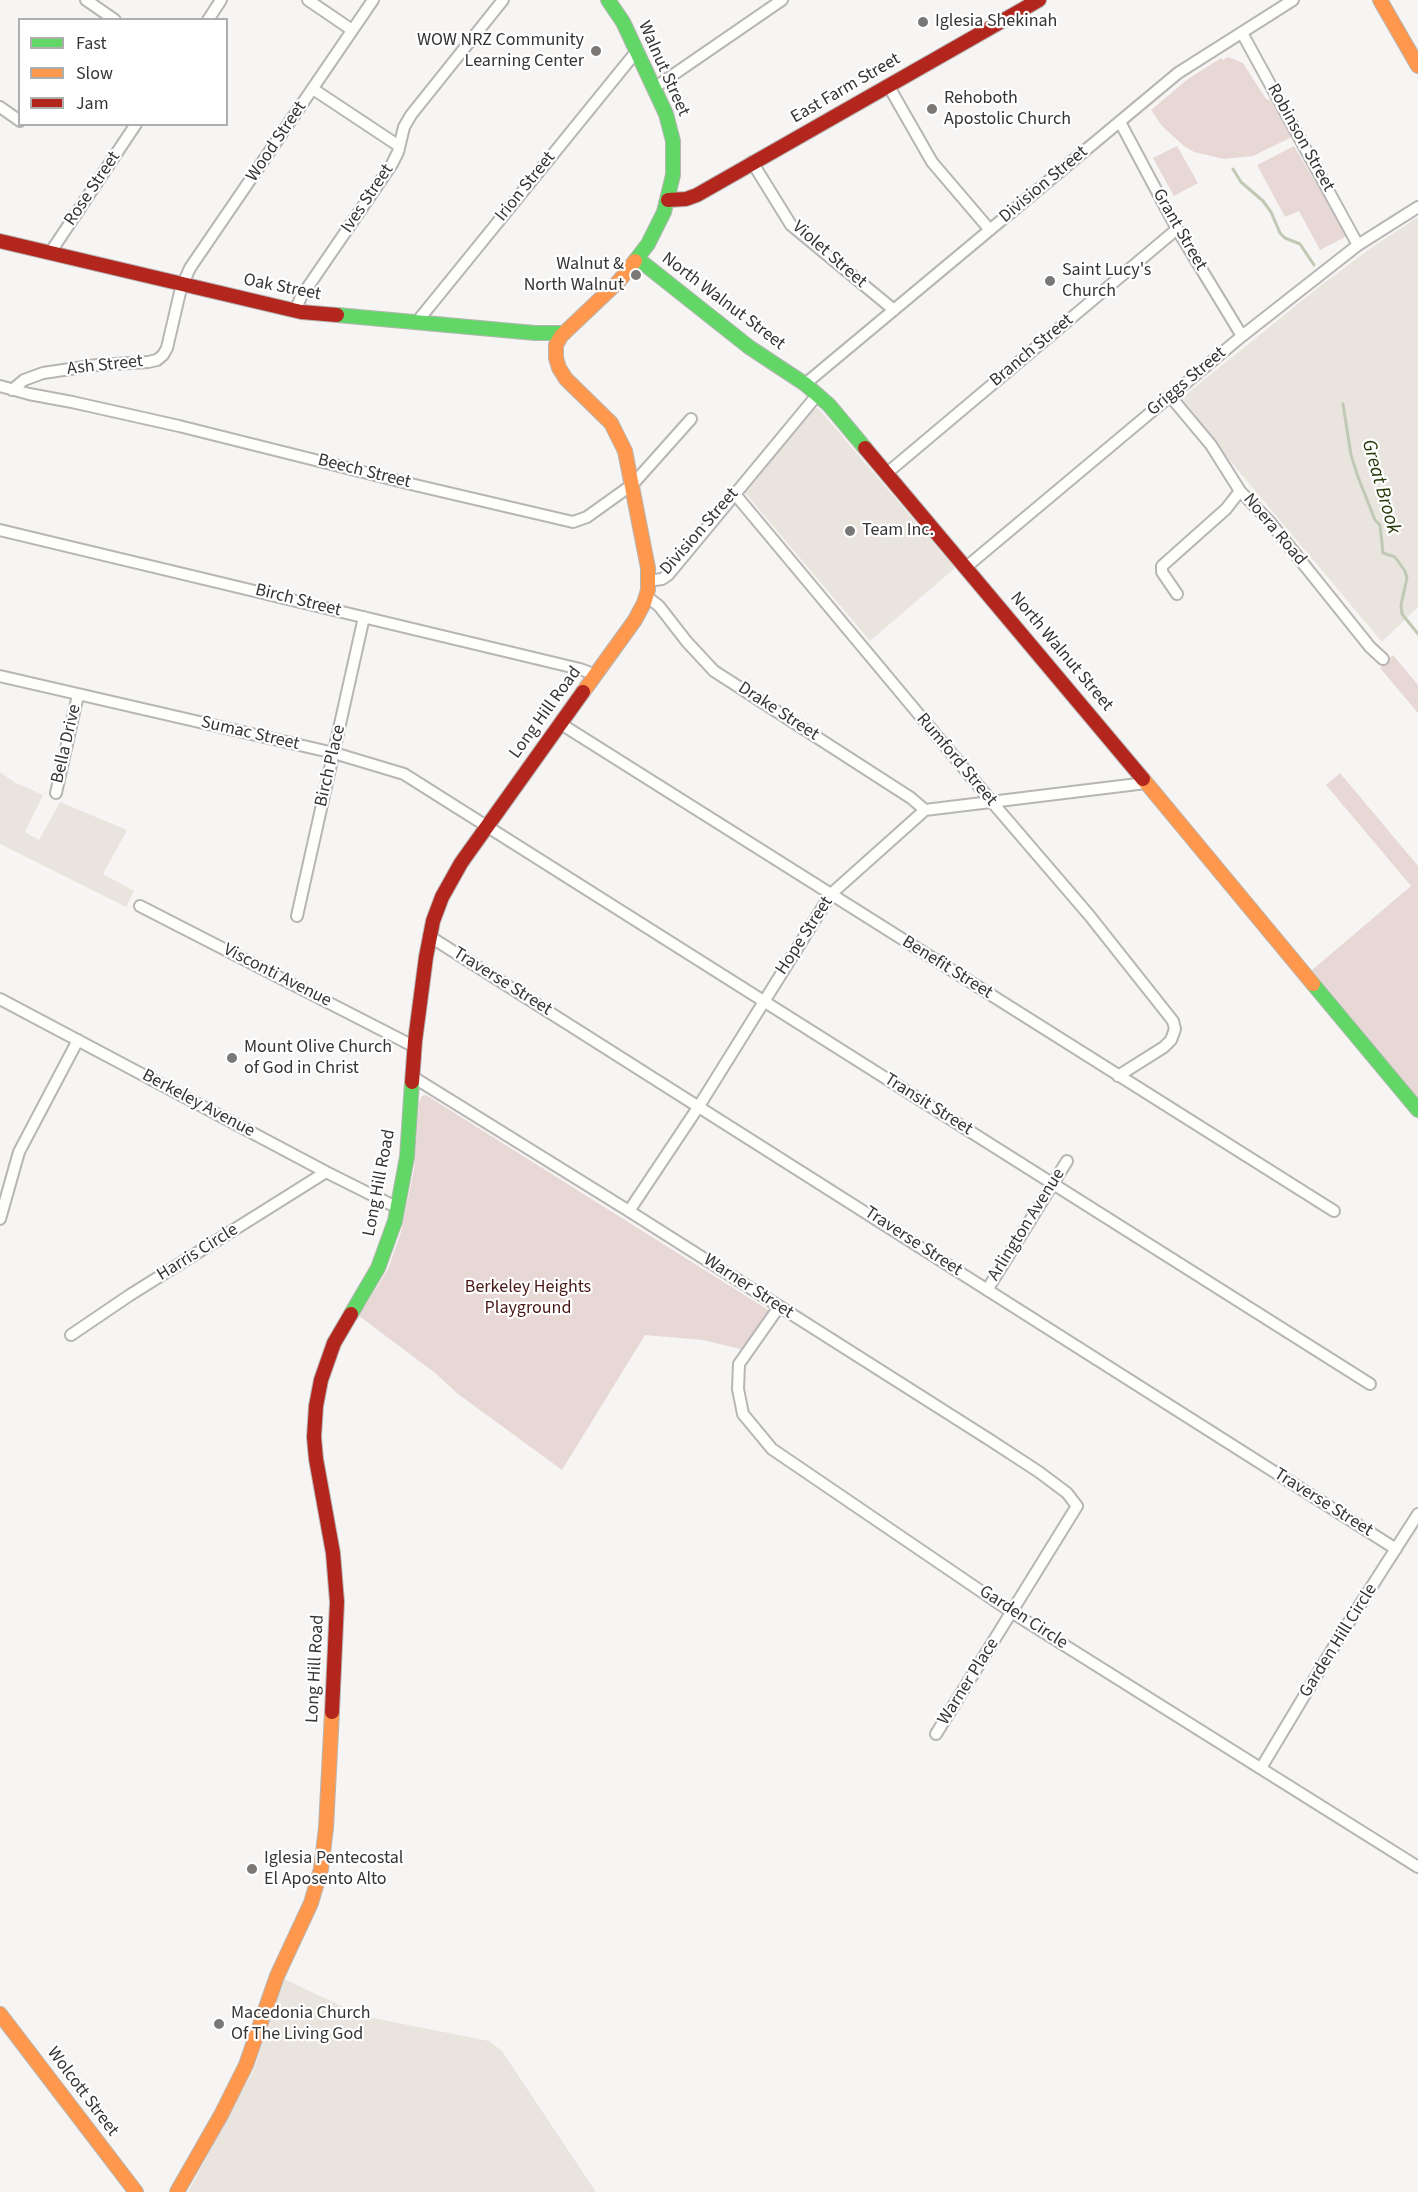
<!DOCTYPE html>
<style>
body{margin:0}
#map{position:relative;width:1418px;height:2192px;overflow:hidden;background:#f7f5f3;font-family:"Source Sans 3",sans-serif}
canvas{display:block}
.legend{position:absolute;left:18px;top:18px;width:210px;height:108px;box-sizing:border-box;background:#fff;border:2px solid #afaeae;margin:0;padding:8px 10px;list-style:none;font-size:18px;color:#363534}
.legend li{display:flex;align-items:center;gap:12px;height:30px}
.legend b{width:30px;border:2px solid #afaeae}
</style>
<div id="map">
<canvas width="1418" height="2192"></canvas>
<ul class="legend">
<li><b style="height:8px;background:#63d668"></b>Fast</li>
<li><b style="height:8px;background:#ff974d"></b>Slow</li>
<li><b style="height:8px;background:#b3261e"></b>Jam</li>
</ul>
</div>
<script>
const c = document.querySelector('canvas').getContext('2d');
c.lineJoin = 'round';
function fillPath(path, color) {
  c.fillStyle = color;
  c.fill(path, 'evenodd');
}
function poly(rows) {
  const path = new Path2D();
  for (const r of rows) {
    path.moveTo(r[0], r[1]);
    for (let i = 2; i < r.length; i += 2) path.lineTo(r[i], r[i + 1]);
  }
  return path;
}
function stroke(path, color, width, dash) {
  c.strokeStyle = color;
  c.lineWidth = width;
  c.lineCap = dash ? 'butt' : 'round';
  c.setLineDash(dash || []);
  c.stroke(path);
}
function label(font, color, halo, rows, align = 'center') {
  c.font = font + ' "Source Sans 3",sans-serif';
  c.lineWidth = 4.5;
  c.setLineDash([]);
  c.textBaseline = 'middle';
  c.strokeStyle = halo;
  c.fillStyle = color;
  for (const [text, x, y, turn = 0] of rows) {
    c.save();
    c.translate(x, y);
    c.rotate((+turn || 0) * Math.PI / 180);
    c.textAlign = isNaN(turn) ? turn : align;
    if (halo) c.strokeText(text, 0, 0);
    c.fillText(text, 0, 0);
    c.restore();
  }
}
const built = poly([
 [1418,217,1418,607,1382,642,1179,400,1320,286,1371,248],
 [818,408,955,568,870,641,745,493,813,409],
 [0,772,14,782,43,795,25,832,39,840,60,802,127,830,103,874,134,891,126,907,0,844],
 [284,1979,363,2016,489,2041,502,2051,596,2192,188,2192,254,2069]
]);
const green = poly([
 [1228,57,1243,63,1266,99,1270,100,1292,137,1253,156,1224,159,1194,152,1184,146,1162,126,1151,110,1188,79,1221,58,1223,60],
 [1177,146,1198,183,1174,196,1153,158],
 [1294,146,1347,236,1320,250,1299,211,1285,217,1257,165],
 [1393,655,1418,685,1418,713,1380,668],
 [1340,773,1418,866,1418,1098,1312,970,1411,886,1326,785],
 [426,1095,773,1313,749,1351,703,1340,645,1335,562,1470,458,1394,435,1373,359,1316,388,1269,401,1232,414,1170,419,1102,422,1096]
]);
const stream = poly([
 [1233,169,1241,182,1263,201,1271,212,1280,233,1285,238,1300,244,1314,265],
 [1343,404,1351,455,1358,477,1375,520,1380,525,1383,553,1395,557,1405,571,1407,578,1401,605,1402,614,1418,634]
]);
const street = poly([
 [86,0,115,20],
 [308,0,352,30],
 [208,20,221,0],
 [1242,33,1358,245],
 [888,85,932,162,990,230],
 [654,88,782,0],
 [313,89,399,146],
 [0,107,20,121],
 [1120,122,1177,229,1242,336],
 [752,162,791,225,894,310],
 [50,253,136,124],
 [295,311,301,297,392,164,398,152,404,127,411,115,503,0],
 [416,323,636,52],
 [805,384,1178,73,1293,0],
 [0,386,29,394,72,402,179,426,419,486,573,522,587,517,633,484,691,419],
 [12,390,24,380,43,373,97,365,148,362,157,360,163,355,167,348,181,288,190,268,373,0],
 [1170,396,1211,445,1240,491,1269,521,1370,647,1383,659],
 [887,473,1177,229],
 [734,493,992,802,1089,915,1173,1021,1175,1029,1171,1040,1164,1047,1118,1076],
 [0,530,580,669,596,675],
 [965,568,1242,336,1358,245,1418,207],
 [648,581,662,579,668,575,818,394],
 [1177,594,1162,572,1162,566,1226,509,1240,491],
 [646,596,659,606,687,642,714,671,911,798,925,810],
 [0,676,334,753,404,774,1370,1384],
 [561,724,1334,1211],
 [56,793,78,695],
 [140,906,415,1047],
 [297,916,364,617],
 [429,936,1396,1549],
 [0,999,326,1172,398,1208],
 [413,1077,629,1211,990,1440,1039,1472,1067,1493,1077,1506,936,1734],
 [629,1211,699,1106,831,894,925,810,1146,783],
 [0,1219,19,1152,78,1040],
 [987,1290,1067,1161],
 [779,1307,739,1364,738,1389,743,1414,772,1449,1013,1613,1418,1867],
 [71,1335,130,1295,326,1172],
 [1261,1768,1342,1633,1418,1514]
]);
const fast = poly([
 [608,0,623,22,666,114,673,141,673,175,664,212,648,244,635,261],
 [638,259,749,347,805,384,829,405,865,448],
 [337,315,535,333,564,333],
 [1313,984,1418,1110],
 [351,1314,378,1268,395,1221,407,1157,412,1082]
]);
const slow = poly([
 [1380,0,1418,66],
 [583,692,635,620,644,603,648,590,648,568,625,451,611,423,566,379,559,368,556,358,556,345,561,336,619,281,635,261],
 [1143,779,1313,984],
 [0,2014,136,2192],
 [177,2192,221,2115,246,2065,277,1976,311,1903,321,1869,326,1828,332,1712]
]);
const jam = poly([
 [668,200,686,199,697,195,1039,0],
 [0,241,301,312,337,315],
 [865,448,1143,779],
 [412,1082,415,1041,426,957,433,921,442,897,461,863,583,692],
 [332,1712,337,1602,333,1553,316,1459,314,1437,316,1406,321,1380,334,1343,351,1314]
]);
const markers = [
 [923,22,6,"#7a7877"],
 [596,51,6,"#7a7877"],
 [932,109,6,"#7a7877"],
 [636,275,6,"#7a7877"],
 [1050,281,6,"#7a7877"],
 [850,531,6,"#7a7877"],
 [232,1058,6,"#7a7877"],
 [252,1869,6,"#7a7877"],
 [219,2024,6,"#7a7877"]
];
const poiNames = [
 ["Iglesia Shekinah",935,22],
 ["WOW NRZ Community",584,41,"right"],
 ["Learning Center",584,62,"right"],
 ["Rehoboth",944,99],
 ["Apostolic Church",944,120],
 ["Walnut &",624,265,"right"],
 ["North Walnut",624,286,"right"],
 ["Saint Lucy's",1062,271],
 ["Church",1062,292],
 ["Team Inc.",862,531],
 ["Mount Olive Church",244,1048],
 ["of God in Christ",244,1069],
 ["Iglesia Pentecostal",264,1859],
 ["El Aposento Alto",264,1880],
 ["Macedonia Church",231,2014],
 ["Of The Living God",231,2035]
];
const streetNames = [
 ["Walnut Street",663,69,66],
 ["East Farm Street",846,89,-30],
 ["Robinson Street",1300,138,61],
 ["Wood Street",277,142,-56],
 ["Division Street",1044,185,-40],
 ["Irion Street",526,187,-51],
 ["Rose Street",93,189,-56],
 ["Ives Street",368,199,-56],
 ["Grant Street",1179,230,60],
 ["Violet Street",829,255,41],
 ["Oak Street",282,288,11],
 ["North Walnut Street",723,302,37],
 ["Branch Street",1032,351,-40],
 ["Ash Street",105,366,-6],
 ["Griggs Street",1187,382,-40],
 ["Beech Street",364,472,14],
 ["Noera Road",1274,530,50],
 ["Division Street",700,532,-49],
 ["Birch Street",298,601,14],
 ["North Walnut Street",1061,652,50],
 ["Drake Street",778,712,33],
 ["Long Hill Road",546,713,-54],
 ["Sumac Street",250,734,13],
 ["Bella Drive",67,744,-77],
 ["Rumford Street",956,760,50],
 ["Birch Place",331,766,-77],
 ["Hope Street",805,936,-57],
 ["Benefit Street",947,968,32],
 ["Visconti Avenue",277,976,27],
 ["Traverse Street",502,982,32],
 ["Berkeley Avenue",198,1104,28],
 ["Transit Street",928,1105,32],
 ["Long Hill Road",380,1183,-79],
 ["Arlington Avenue",1027,1225,-58],
 ["Traverse Street",913,1242,33],
 ["Harris Circle",198,1253,-32],
 ["Warner Street",748,1287,33],
 ["Traverse Street",1323,1503,32],
 ["Garden Circle",1023,1618,33],
 ["Garden Hill Circle",1339,1641,-58],
 ["Long Hill Road",316,1669,-87],
 ["Warner Place",969,1682,-58],
 ["Wolcott Street",82,2092,53]
];
const parkNames = [
 ["Berkeley Heights",528,1288],
 ["Playground",528,1309]
];
const waterNames = [
 ["Great Brook",1380,487,74]
];
fillPath(built, '#e9e5de');
fillPath(green, '#e8d8d5');
stroke(stream, '#c0c9b4', 3);
stroke(street, '#b7b6b5', 14);
stroke(fast, '#b7b6b5', 16);
stroke(slow, '#b7b6b5', 16);
stroke(jam, '#b7b6b5', 16);
stroke(street, '#fefefd', 10);
stroke(fast, '#63d668', 14);
stroke(slow, '#ff974d', 14);
stroke(jam, '#b3261e', 14);
for (const [x, y, r, color] of markers) {
  const dot = new Path2D();
  dot.arc(x, y, r, 0, 2 * Math.PI);
  c.fillStyle = color;
  c.fill(dot);
  stroke(dot, '#fff', 2);
}
label('18px', '#363534', '#fff', poiNames, 'left');
label('18px', '#363534', '#fff', streetNames);
label('18px', '#481814', '#fff', parkNames);
label('italic 20px', '#26390a', '#fff', waterNames);
</script>
